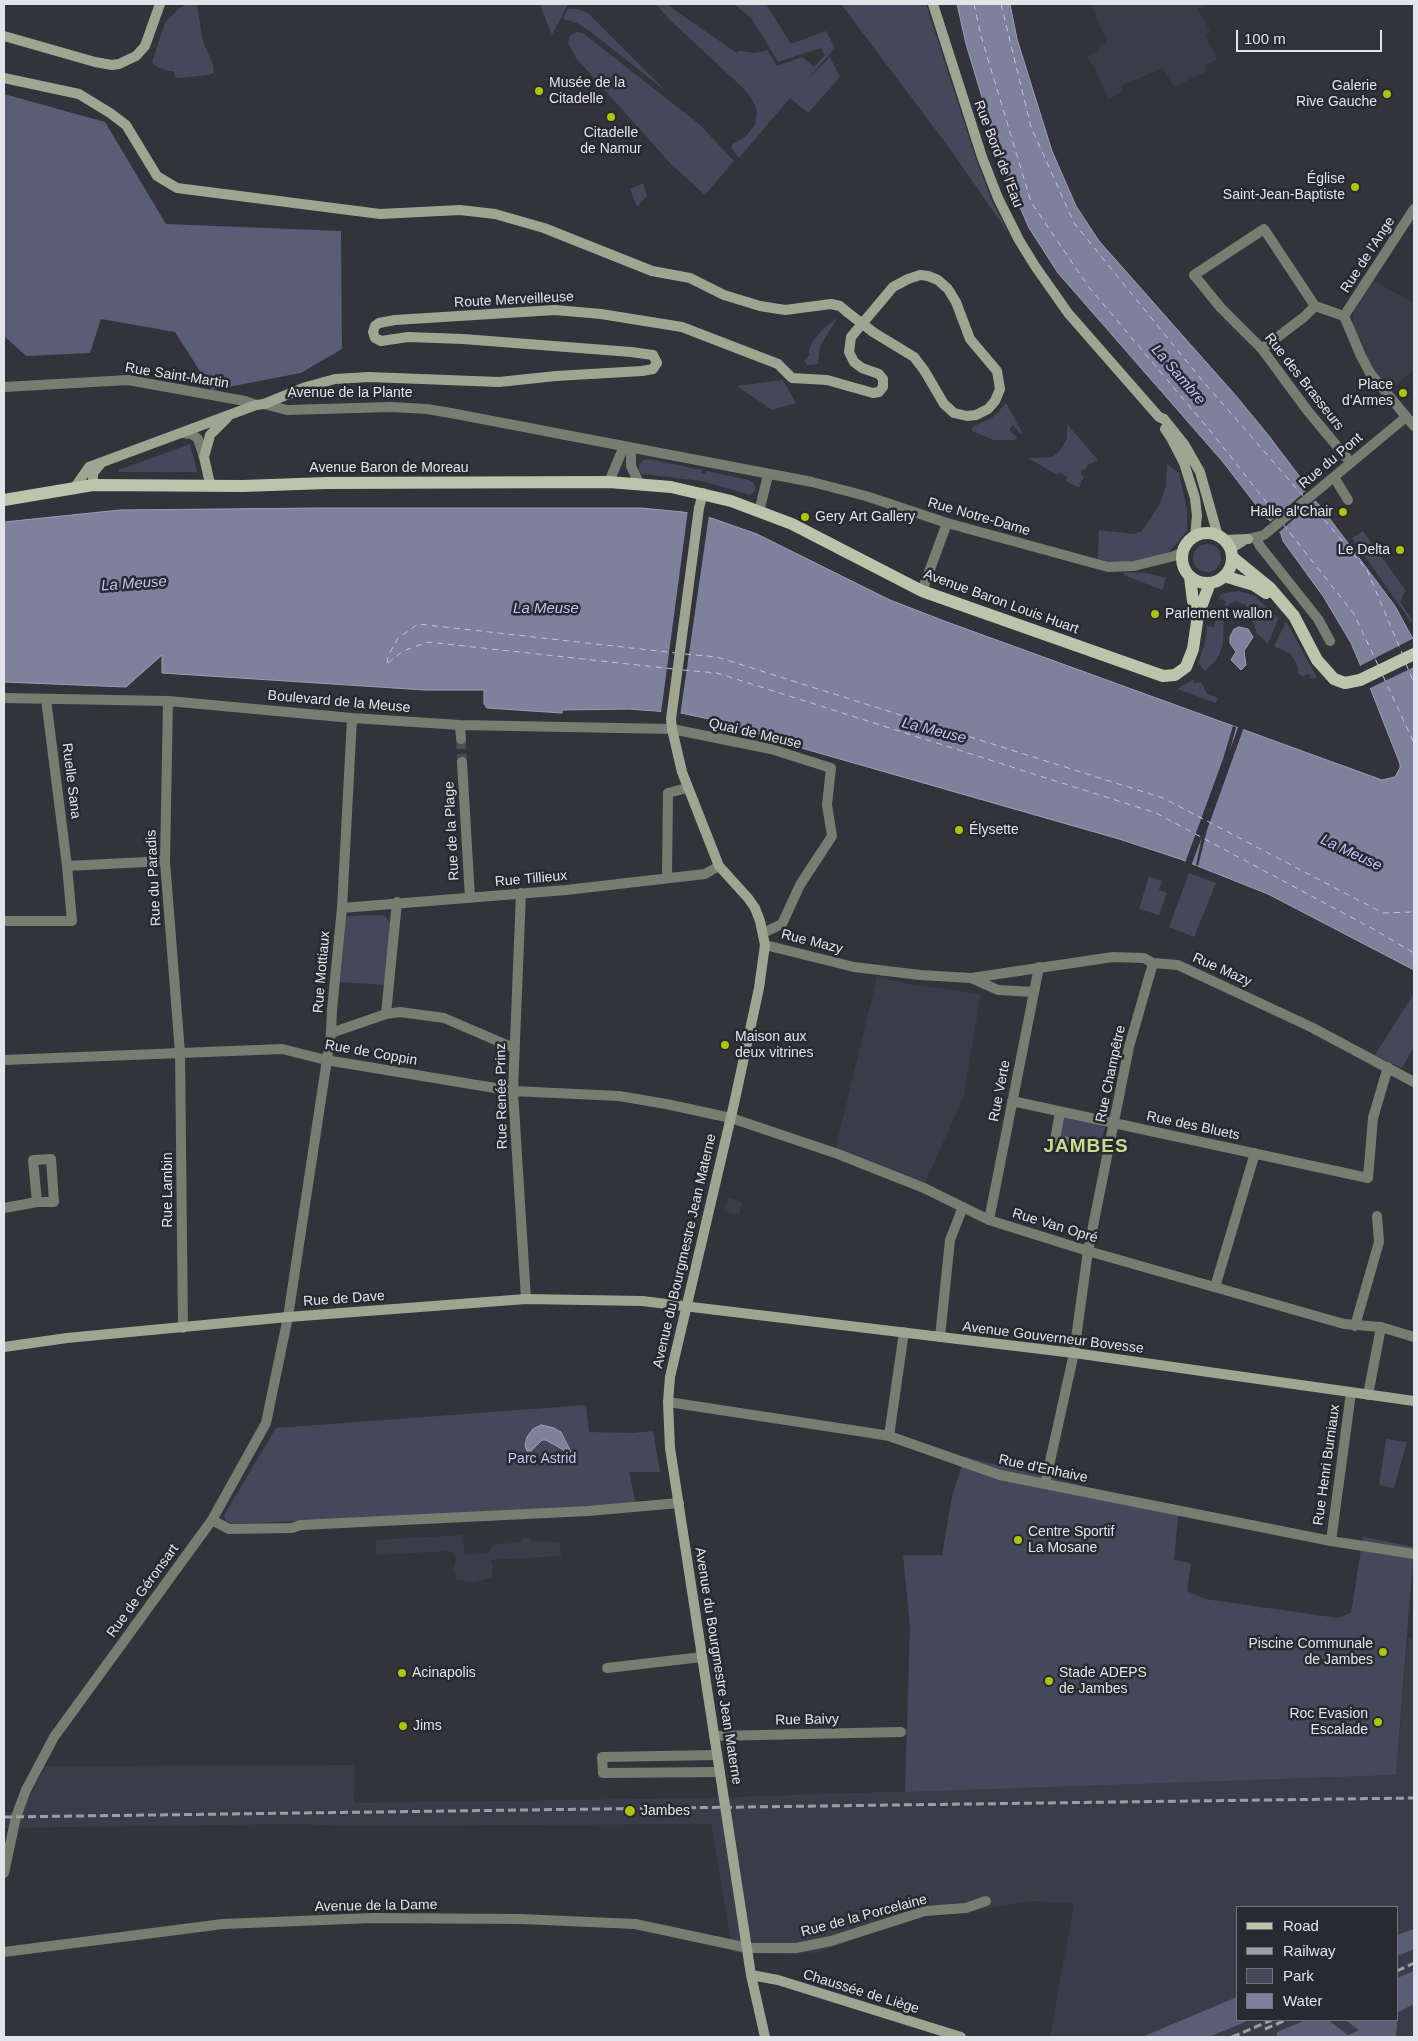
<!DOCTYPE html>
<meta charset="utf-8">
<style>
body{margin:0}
#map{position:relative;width:1418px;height:2041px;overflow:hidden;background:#32333b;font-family:Helvetica,sans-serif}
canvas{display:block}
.frame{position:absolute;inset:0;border:5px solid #e3e4e9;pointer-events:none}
.legend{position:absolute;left:1236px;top:1906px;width:162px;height:115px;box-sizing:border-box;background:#282931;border:1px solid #73747b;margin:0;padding:6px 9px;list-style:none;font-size:15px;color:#e3e4e9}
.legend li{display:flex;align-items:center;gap:10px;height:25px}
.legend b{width:25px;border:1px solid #73747b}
.scale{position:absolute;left:1236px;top:30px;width:146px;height:22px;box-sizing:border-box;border:2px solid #e3e4e9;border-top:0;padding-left:6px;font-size:15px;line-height:18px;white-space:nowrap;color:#e3e4e9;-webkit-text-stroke:4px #282931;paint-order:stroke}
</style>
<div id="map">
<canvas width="1418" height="2041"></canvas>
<div class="frame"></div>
<ul class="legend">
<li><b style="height:6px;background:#bec4ab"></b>Road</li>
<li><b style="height:6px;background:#9d9ea5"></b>Railway</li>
<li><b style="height:14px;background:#45485a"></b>Park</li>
<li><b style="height:14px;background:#7d819c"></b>Water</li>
</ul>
<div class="scale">100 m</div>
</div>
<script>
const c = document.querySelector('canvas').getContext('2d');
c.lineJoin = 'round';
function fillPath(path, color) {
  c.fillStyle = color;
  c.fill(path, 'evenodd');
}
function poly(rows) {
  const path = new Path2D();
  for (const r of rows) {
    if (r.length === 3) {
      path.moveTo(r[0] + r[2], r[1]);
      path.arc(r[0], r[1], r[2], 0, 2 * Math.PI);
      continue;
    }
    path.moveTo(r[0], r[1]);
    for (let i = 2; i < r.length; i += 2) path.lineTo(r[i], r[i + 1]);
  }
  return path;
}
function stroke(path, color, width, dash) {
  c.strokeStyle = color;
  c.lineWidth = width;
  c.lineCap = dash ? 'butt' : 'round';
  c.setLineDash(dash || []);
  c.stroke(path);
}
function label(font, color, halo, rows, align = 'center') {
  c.font = font + ' Helvetica,sans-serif';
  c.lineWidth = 5;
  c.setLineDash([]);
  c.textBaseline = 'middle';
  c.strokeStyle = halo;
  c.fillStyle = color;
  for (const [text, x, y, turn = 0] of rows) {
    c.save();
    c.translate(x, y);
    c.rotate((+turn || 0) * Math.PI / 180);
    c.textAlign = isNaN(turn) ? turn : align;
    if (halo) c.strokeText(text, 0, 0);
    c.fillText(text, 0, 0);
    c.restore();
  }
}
const built = poly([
 [1097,4,1208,4,1198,9,1210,31,1205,34,1217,59,1204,66,1207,71,1174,87,1163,68,1121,86,1123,92,1108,99,1093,64,1090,64,1087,56,1099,51,1099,45,1107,43,1092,6],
 [1373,280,1414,303,1414,370,1389,390,1374,371,1363,351,1353,325,1353,311],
 [877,976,902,983,981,994,964,1096,925,1183,882,1168,836,1147],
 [728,1197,742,1202,739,1215,724,1211],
 [463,1535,465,1555,488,1553,493,1545,521,1542,521,1539,530,1538,531,1541,560,1542,561,1556,491,1560,493,1567,491,1578,473,1582,456,1580,453,1568,455,1562,455,1555,450,1551,376,1555,376,1540],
 [1408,1638,1414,1639,1414,2037,1396,2037,1398,2012,1397,1907,1237,1907,1237,2020,1381,2020,1344,2037,1050,2037,1074,1903,1033,1901,952,1914,928,1915,817,1952,793,1955,733,1952,711,1824,350,1826,295,1824,4,1828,4,1813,22,1813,45,1766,355,1765,354,1803,704,1798,1396,1775]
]);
const green = poly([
 [187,4,197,4,203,42,213,64,214,73,209,75,180,78,175,77,174,71,169,71,157,67,152,62,165,23,178,9],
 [534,4,568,4,552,35,540,5],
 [656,4,668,4,673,9,737,53,738,51,755,53,767,50,777,66,802,57,814,67,825,55,821,48,778,62,752,19,734,4,766,4,791,44,826,31,835,48,807,80,830,57,840,77,808,113,790,98,739,158,732,149,732,144,745,137,755,125,757,111,753,101,744,89,669,19],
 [841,4,926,4,976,159,992,201,1009,234,950,149],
 [568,9,578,9,589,14,667,92,591,32,577,23,563,19],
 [576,32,583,33,589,38,699,124,734,161,705,195,671,164,576,58,568,43,570,36],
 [643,183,647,196,637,207,630,189],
 [835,319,836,320,820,346,818,364,807,365,804,361,810,354,808,352,813,341,822,330],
 [783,380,796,403,772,410,737,386],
 [1006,403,1022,432,1021,434,1013,425,1009,429,1017,438,1015,440,994,440,972,431,972,427,992,418],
 [1067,424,1098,460,1088,465,1085,470,1082,469,1081,475,1084,476,1079,488,1066,481,1067,477,1059,472,1057,475,1028,458,1052,457,1059,452,1067,438],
 [190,444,197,472,119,472,119,470],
 [648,459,702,470,701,473,705,474,706,471,749,480,754,483,756,490,750,495,702,481,642,474,639,470,639,465,643,460],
 [1167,464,1179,473,1187,510,1187,531,1170,551,1161,555,1135,561,1112,563,1098,559,1099,530,1134,534,1142,531,1159,505,1166,487],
 [1363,531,1406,591,1404,593,1400,602,1413,621,1411,622,1352,538],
 [1207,558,14],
 [1124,572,1146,573,1166,578,1162,590,1124,575],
 [1239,591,1255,596,1277,617,1278,619,1268,644,1257,633,1246,605,1236,601,1231,603,1227,607,1224,605,1226,602,1222,598,1219,600,1220,595,1224,593],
 [1219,610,1224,612,1223,645,1217,659,1205,671,1198,663,1205,643,1207,626,1214,627],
 [1286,622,1290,628,1317,678,1310,678,1311,675,1306,674,1304,677,1298,673,1298,667,1291,654,1274,646],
 [1194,679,1194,683,1201,682,1207,694,1218,698,1216,703,1177,689],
 [1189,873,1216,883,1194,937,1169,927],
 [1149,876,1162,881,1159,890,1167,893,1159,915,1139,909],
 [384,915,390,923,386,985,340,982,346,918,348,916],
 [1414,993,1414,1047,1402,1068,1375,1055],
 [1063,1116,1105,1127,1102,1141,1061,1137],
 [586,1405,589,1432,632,1433,653,1431,660,1472,629,1472,636,1505,233,1524,226,1521,224,1515,276,1428],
 [1386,1439,1407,1442,1394,1488,1379,1485],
 [965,1457,1179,1509,1174,1560,1191,1563,1187,1591,1205,1599,1338,1618,1351,1613,1363,1537,1414,1547,1396,1775,905,1792,910,1626,903,1555,942,1555,952,1496]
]);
const forest = poly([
 [4,94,105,122,166,224,341,231,342,349,301,373,212,390,175,332,101,319,90,353,26,356,4,336],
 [1414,1929,1414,1949,1397,1956,1397,1935],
 [1414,1971,1414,2004,1398,2012,1396,2037,1277,2037,1277,2032,1306,2020,1328,2020,1348,2035,1359,2030,1345,2020,1397,2020,1397,1978],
 [1237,1997,1237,2020,1250,2020,1209,2037,1142,2037]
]);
const water = poly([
 [957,4,1010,4,1017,39,1052,151,1076,206,1099,241,1237,397,1269,436,1303,481,1304,489,1321,507,1395,606,1414,641,1414,970,1268,894,1180,859,1119,839,777,741,723,722,681,713,629,709,562,710,562,713,487,708,484,704,484,690,425,690,162,673,162,655,126,687,4,682,4,522,120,510,320,508,641,508,683,512,711,518,757,534,890,600,947,622,1382,780,1395,777,1400,768,1400,764,1371,690,1351,643,1323,596,1283,541,1281,534,1271,521,1266,518,1223,462,1058,273,1029,228,1004,170,966,44,957,4],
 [1239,627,1248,629,1253,637,1244,651,1246,665,1241,670,1231,660,1236,652,1230,643,1230,637,1234,629,1239,627],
 [541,1425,554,1428,561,1432,571,1452,567,1452,546,1440,542,1440,531,1451,527,1451,525,1446,527,1437,533,1429,541,1425]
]);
const pier = poly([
 [1308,489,1317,499,1277,534,1269,523],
 [688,510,709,515,680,716,661,713],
 [1414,638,1414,667,1368,689,1358,667],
 [1239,725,1244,727,1207,830,1198,866,1196,865,1202,837,1191,866,1185,863,1223,759,1233,726,1236,727,1230,750]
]);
const ferry = poly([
 [974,4,981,36,1031,202,1088,286,1212,433,1278,517],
 [1001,4,1031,127,1074,223,1201,379,1304,497],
 [1310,503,1367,570,1402,653],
 [1283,524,1354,614,1378,665],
 [685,654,717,657,1163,798,1383,913,1414,912],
 [387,663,389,654,398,638,418,624,676,653],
 [388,663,403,651,428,642,674,669],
 [1406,664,1414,683],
 [683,670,717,673,1156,813,1375,930,1414,953],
 [1383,676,1414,743]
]);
const streetTunnel = poly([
 [461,739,462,762]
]);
const street = poly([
 [1344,316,1315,306,1264,229,1194,275,1221,308,1262,349,1307,410,1351,463],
 [1344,316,1361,356,1370,373,1414,426],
 [1344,316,1414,209],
 [1262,349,1304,317,1315,306],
 [4,387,128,380,245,401,256,405],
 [264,404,287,410,391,407,427,409,456,414,812,482,866,496,947,523,1108,567,1134,566,1174,556,1183,552],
 [182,433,192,434,198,439,204,457],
 [631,448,631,466,639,483],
 [1334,477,1348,500],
 [609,482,624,446],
 [759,512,768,475],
 [1256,538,1260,546,1318,619,1330,641],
 [1248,539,1264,535,1406,417],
 [922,591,947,523],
 [4,698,168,701,352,718,460,725,672,729,771,749,831,768,827,805,832,836,800,885,782,924,763,933],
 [46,699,67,866],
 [168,701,165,861,180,1053,183,1328],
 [460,725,461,739],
 [462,762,470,898],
 [667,877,668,793,687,788],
 [521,893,513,1091,526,1299],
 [342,908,566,890,705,874,719,866],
 [4,921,72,921,67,866,165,861],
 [765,945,854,967,920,975,971,978,1113,957,1144,958,1153,963,1178,965,1311,1027,1414,1082],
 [971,978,998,990,1034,992],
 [386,1014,397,902],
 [331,1033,386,1014,400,1012,444,1018,514,1048],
 [4,1060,282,1049,326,1060,513,1091,619,1096,666,1104,731,1118,838,1154,924,1188,989,1220,1088,1251,1344,1324,1381,1327,1414,1337],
 [1012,1101,1368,1178,1373,1118,1388,1067],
 [1060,1112,1055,1140,1109,1149],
 [4,1208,37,1202,54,1202,51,1159,33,1160,37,1202],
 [989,1220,1039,967],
 [1215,1287,1255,1153],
 [1355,1326,1379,1242,1377,1216],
 [940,1337,950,1240,963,1207],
 [1368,1395,1381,1327],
 [668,1402,871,1433,889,1436,1000,1475,1331,1541,1414,1554],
 [889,1436,904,1332],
 [1045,1484,1074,1353,1088,1251,1129,1047,1153,963],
 [212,1520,229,1529,292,1528,301,1525,588,1511,679,1503],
 [1331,1541,1351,1393],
 [607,1668,702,1657],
 [714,1736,901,1732],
 [717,1755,602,1757,603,1773,720,1772],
 [4,1873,16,1817,26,1790,54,1737,212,1520,266,1423,288,1317,331,1033,332,1010,342,908,352,718],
 [4,1952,223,1924,373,1918,521,1919,635,1924,748,1948,796,1948,831,1941,925,1911,966,1908,986,1901]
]);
const secondary = poly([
 [933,4,982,157,998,198,1019,240,1035,266,1068,313,1159,417,1164,419,1184,444,1200,472,1218,536],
 [4,36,95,62,112,65,119,64,136,56,145,46,160,4],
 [4,78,79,94,110,113,126,125,157,176,177,188,380,214,460,210,495,214,544,228,652,271,690,278,724,295,760,306,785,310,831,304,840,306,847,312],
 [1165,429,1171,438,1184,463,1195,498,1197,516,1195,536],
 [210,484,204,457,208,443,210,435,227,418],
 [93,485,93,473,102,462],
 [75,487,89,467,256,405,264,404,306,387,335,379,369,377,499,382,556,376,642,371,653,369,657,363,653,355,631,352,463,339,408,337,381,341,375,338,373,332,375,326,379,323,395,320,555,310,601,314,682,327,778,364,792,378,827,380,873,393,879,392,883,387,883,379,879,374,862,368,854,362,849,352,851,337,893,287,908,279,920,275,928,276,938,280,948,289,956,302,970,339,997,371,1000,389,995,401,988,409,976,415,967,416,954,413,944,404,924,370,914,357,873,332],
 [703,493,699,508,671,719,672,729,682,772,719,866,748,898,755,908,760,921,765,945,759,988,734,1104,670,1377,668,1402,670,1448,751,1975,765,2037],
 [1224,540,1248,539],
 [1230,549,1246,539],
 [4,1347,67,1338,288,1317,526,1299,642,1301,1074,1353,1414,1401],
 [751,1975,778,1980,961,2037]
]);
const primary = poly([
 [4,500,93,485,243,486,326,483,609,482,671,487,731,501,792,524,922,591,1163,676,1175,675,1186,667,1193,649,1198,615,1210,583],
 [1207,558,25],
 [1232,557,1270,588,1294,616,1317,660,1334,679,1345,683,1360,680,1414,654],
 [1224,576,1254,585,1266,593],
 [1190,577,1193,601,1198,615]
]);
const rail = poly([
 [4,1817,1414,1798],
 [1397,1971,1414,1963],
 [1265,2029,1286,2020],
 [1232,2037,1272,2020]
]);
const secondaryBridge = poly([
 [847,312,873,332]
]);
const markers = [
 [539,91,5,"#aec509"],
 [1387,94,5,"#aec509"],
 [611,117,5,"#aec509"],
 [1355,187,5,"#aec509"],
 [1403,393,5,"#aec509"],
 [1343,512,5,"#aec509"],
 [805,517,5,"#aec509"],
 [1400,550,5,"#aec509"],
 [1155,614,5,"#aec509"],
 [959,830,5,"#aec509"],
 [725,1045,5,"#aec509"],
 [1018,1540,5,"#aec509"],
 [1383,1652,5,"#aec509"],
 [402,1673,5,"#aec509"],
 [1049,1681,5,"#aec509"],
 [1378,1722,5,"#aec509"],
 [403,1726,5,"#aec509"],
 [630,1811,6,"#aec509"]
];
const poiNames = [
 ["Musée de la",549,83],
 ["Citadelle",549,99],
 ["Galerie",1377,86,"right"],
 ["Rive Gauche",1377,102,"right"],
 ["Citadelle",611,133,"center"],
 ["de Namur",611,149,"center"],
 ["Église",1345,179,"right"],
 ["Saint-Jean-Baptiste",1345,195,"right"],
 ["Place",1393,385,"right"],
 ["d'Armes",1393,401,"right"],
 ["Halle al'Chair",1333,512,"right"],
 ["Gery Art Gallery",815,517],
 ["Le Delta",1390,550,"right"],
 ["Parlement wallon",1165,614],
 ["Élysette",969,830],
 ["Maison aux",735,1037],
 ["deux vitrines",735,1053],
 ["Centre Sportif",1028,1532],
 ["La Mosane",1028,1548],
 ["Piscine Communale",1373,1644,"right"],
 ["de Jambes",1373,1660,"right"],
 ["Acinapolis",412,1673],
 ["Stade ADEPS",1059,1673],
 ["de Jambes",1059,1689],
 ["Roc Evasion",1368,1714,"right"],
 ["Escalade",1368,1730,"right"],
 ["Jims",413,1726],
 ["Jambes",641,1811]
];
const streetNames = [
 ["Rue Bord de l'Eau",998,154,69],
 ["Rue de l'Ange",1368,255,-57],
 ["Route Merveilleuse",514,300,-3],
 ["Rue Saint-Martin",177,376,9],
 ["Rue des Brasseurs",1304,382,52],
 ["Avenue de la Plante",350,393],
 ["Rue du Pont",1331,461,-40],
 ["Avenue Baron de Moreau",389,468],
 ["Rue Notre-Dame",979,517,16],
 ["Avenue Baron Louis Huart",1001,602,20],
 ["Boulevard de la Meuse",339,702,5],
 ["Quai de Meuse",755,734,13],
 ["Ruelle Sana",71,781,83],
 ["Rue de la Plage",452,831,-93],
 ["Rue du Paradis",154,878,-93],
 ["Rue Tillieux",531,879,-5],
 ["Rue Mazy",812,942,14],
 ["Rue Mazy",1222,970,24],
 ["Rue Mottiaux",322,972,-85],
 ["Rue de Coppin",371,1053,10],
 ["Rue Champêtre",1111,1074,-78],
 ["Rue Verte",1000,1091,-79],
 ["Rue Renée Prinz",502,1096,-91],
 ["Rue des Bluets",1193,1126,12],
 ["Rue Lambin",168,1190,-90],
 ["Rue Van Opré",1055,1226,17],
 ["Avenue du Bourgmestre Jean Materne",685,1251,-77],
 ["Rue de Dave",344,1299,-4],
 ["Avenue Gouverneur Bovesse",1053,1338,7],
 ["Rue Henri Burniaux",1327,1465,-82],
 ["Rue d'Enhaive",1043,1469,12],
 ["Rue de Géronsart",143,1591,-54],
 ["Avenue du Bourgmestre Jean Materne",718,1666,81],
 ["Rue Baivy",807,1720,-1],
 ["Avenue de la Dame",376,1906,-1],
 ["Rue de la Porcelaine",864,1916,-15],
 ["Chaussée de Liège",861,1992,17]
];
const parkNames = [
 ["Parc Astrid",542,1459]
];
const waterNames = [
 ["La Sambre",1178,375,49],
 ["La Meuse",134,584,-4],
 ["La Meuse",546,609],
 ["La Meuse",934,731,14],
 ["La Meuse",1351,853,25]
];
const districtNames = [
 ["JAMBES",1086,1147]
];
fillPath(built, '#3a3c49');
fillPath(green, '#45485a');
fillPath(forest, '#595d76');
fillPath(water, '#7d819c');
stroke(water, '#9c9fb3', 1);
fillPath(pier, '#32333b');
stroke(ferry, '#bec4f6', 1, [6, 5]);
stroke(streetTunnel, '#4d4e55', 10, [10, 5]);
stroke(street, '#797c70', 10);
stroke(secondary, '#a0a592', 10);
stroke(primary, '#bec4ab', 12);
stroke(rail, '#9d9ea5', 3, [8, 4]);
stroke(secondaryBridge, '#a0a592', 10);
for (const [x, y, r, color] of markers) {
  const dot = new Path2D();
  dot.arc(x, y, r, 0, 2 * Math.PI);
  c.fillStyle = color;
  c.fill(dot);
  stroke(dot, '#282931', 2);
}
label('14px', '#e3e4e9', '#282931', poiNames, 'left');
label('14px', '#e3e4e9', '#282931', streetNames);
label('14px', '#bfc5f7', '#282931', parkNames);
label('italic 15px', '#bec4f6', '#282931', waterNames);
c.letterSpacing = '1px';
label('bold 19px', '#cada8e', '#282931', districtNames);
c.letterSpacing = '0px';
</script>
